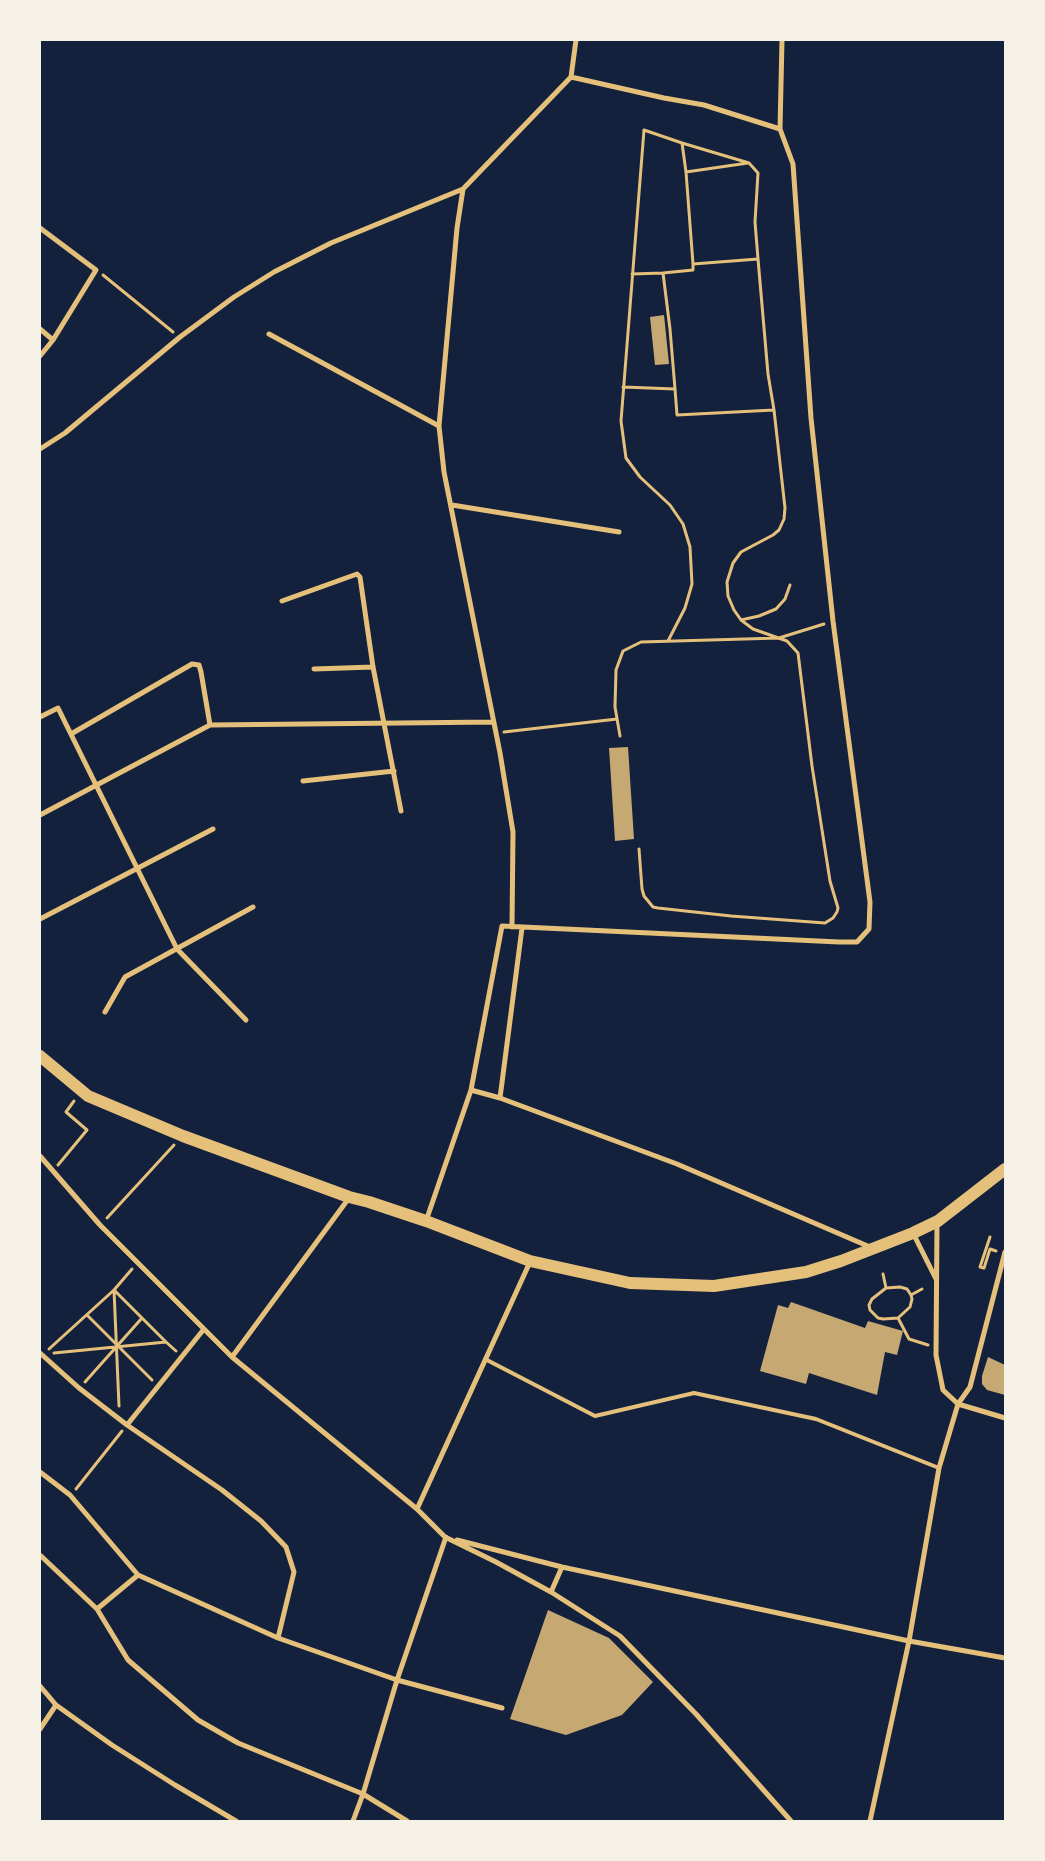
<!DOCTYPE html>
<style>
body{margin:0}
#map{position:relative;width:1045px;height:1861px;overflow:hidden;background:#14213d;font-family:"Space Grotesk",sans-serif}
canvas{display:block}
.frame{position:absolute;inset:0;border:41px solid #f6f1e7;pointer-events:none}
</style>
<div id="map">
<canvas width="1045" height="1861"></canvas>
<div class="frame"></div>
</div>
<script>
const c = document.querySelector('canvas').getContext('2d');
c.lineJoin = 'round';
function fillPath(path, color) {
  c.fillStyle = color;
  c.fill(path, 'evenodd');
}
function poly(rows) {
  const path = new Path2D();
  for (const r of rows) {
    path.moveTo(r[0], r[1]);
    for (let i = 2; i < r.length; i += 2) path.lineTo(r[i], r[i + 1]);
  }
  return path;
}
function stroke(path, color, width, dash) {
  c.strokeStyle = color;
  c.lineWidth = width;
  c.lineCap = dash ? 'butt' : 'round';
  c.setLineDash(dash || []);
  c.stroke(path);
}
const building = poly([
 [664,315,669,364,655,365,650,317],
 [628,747,634,839,615,841,609,748],
 [791,1302,865,1328,868,1321,903,1331,897,1355,885,1352,877,1395,809,1373,806,1384,760,1371,778,1305,788,1308],
 [988,1357,1005,1365,1005,1395,987,1390,982,1384,982,1376],
 [548,1610,609,1638,653,1682,622,1715,566,1735,510,1719]
]);
const path = poly([
 [682,143,686,172],
 [693,264,686,172,748,163],
 [632,274,663,273],
 [103,275,173,332],
 [623,387,675,389,677,415,774,410],
 [675,389,670,329,663,273,693,270,693,264,758,259],
 [741,620,759,616,776,609,785,599,790,585],
 [504,732,617,719],
 [620,736,615,707,616,670,623,651,641,642,779,638,824,624],
 [639,849,642,889,644,896,653,907,658,908,731,916,825,923,833,918,837,912,838,908,830,881,812,766,798,653,787,641,753,629,741,620,734,610,728,596,727,582,733,563,741,552,773,535,779,530,784,519,785,508,774,410,768,374,758,259,755,222,758,173,749,163,682,143,644,130,621,421,626,458,640,477,670,505,683,524,690,547,692,584,685,608,668,641],
 [58,1165,87,1130,66,1112,74,1101],
 [107,1218,174,1145],
 [990,1237,980,1267,984,1268,990,1249,996,1251],
 [883,1274,886,1288],
 [911,1295,922,1289],
 [87,1315,152,1380],
 [898,1318,883,1319,878,1318,870,1310,869,1305,872,1299,886,1288,900,1287,907,1289,911,1295,912,1299,910,1307,898,1318,909,1339,928,1345],
 [49,1349,114,1290,166,1342],
 [54,1353,166,1342,176,1351],
 [85,1382,142,1318],
 [119,1406,114,1290,132,1269],
 [76,1489,122,1431]
]);
const service = poly([
 [485,1359,595,1416,694,1393,816,1419,939,1468]
]);
const minor = poly([
 [571,77,664,98,704,105,780,129],
 [463,189,457,228,439,426,444,472,500,753,513,832,512,927],
 [40,228,96,270,53,340,40,356],
 [40,329,53,340],
 [269,334,439,426],
 [40,449,65,433,180,337,234,297,274,272,331,243,463,189,571,77,576,40],
 [452,505,619,532],
 [282,601,357,574,360,577,373,667,401,811],
 [314,669,373,667],
 [40,717,58,708,177,949,246,1020],
 [71,734,192,664,199,665,201,672,210,725],
 [303,781,394,771],
 [40,815,210,725,494,722],
 [40,919,213,829],
 [105,1012,125,977,253,907],
 [471,1090,500,1098,677,1164,870,1247],
 [500,1098,522,928],
 [40,1156,100,1225,232,1357,417,1509,445,1537,496,1562,551,1592,620,1636,696,1714,791,1821],
 [426,1221,471,1090,502,926,839,942,857,942,869,929,870,902,833,621,811,418,793,164,780,129,782,40],
 [937,1223,936,1355,943,1390,958,1404,1005,1418],
 [913,1233,936,1279],
 [40,1353,79,1388,127,1425,222,1490,261,1521,286,1547,294,1572,278,1638],
 [232,1357,349,1198],
 [127,1425,204,1329],
 [40,1472,70,1495,138,1575],
 [417,1509,530,1262],
 [457,1540,562,1567,909,1641,1005,1658],
 [41,1556,97,1609,128,1660,198,1720,238,1743,363,1794,407,1821],
 [551,1592,562,1567],
 [97,1609,138,1575,278,1638,397,1680,502,1708],
 [40,1686,56,1705,112,1745,175,1785,236,1821],
 [40,1729,56,1705],
 [353,1821,363,1794,397,1680,446,1537],
 [870,1821,909,1641,939,1468,958,1404,970,1387,1005,1252]
]);
const trunk = poly([
 [40,1056,88,1096,183,1136,349,1197,369,1202,426,1221,530,1261,630,1283,714,1286,806,1272,841,1261,913,1233,938,1221,1005,1169]
]);
fillPath(building, '#c6a872');
stroke(path, '#e5c07b', 3);
stroke(service, '#e5c07b', 4);
stroke(minor, '#e5c07b', 5);
stroke(trunk, '#e5c07b', 12);
</script>
